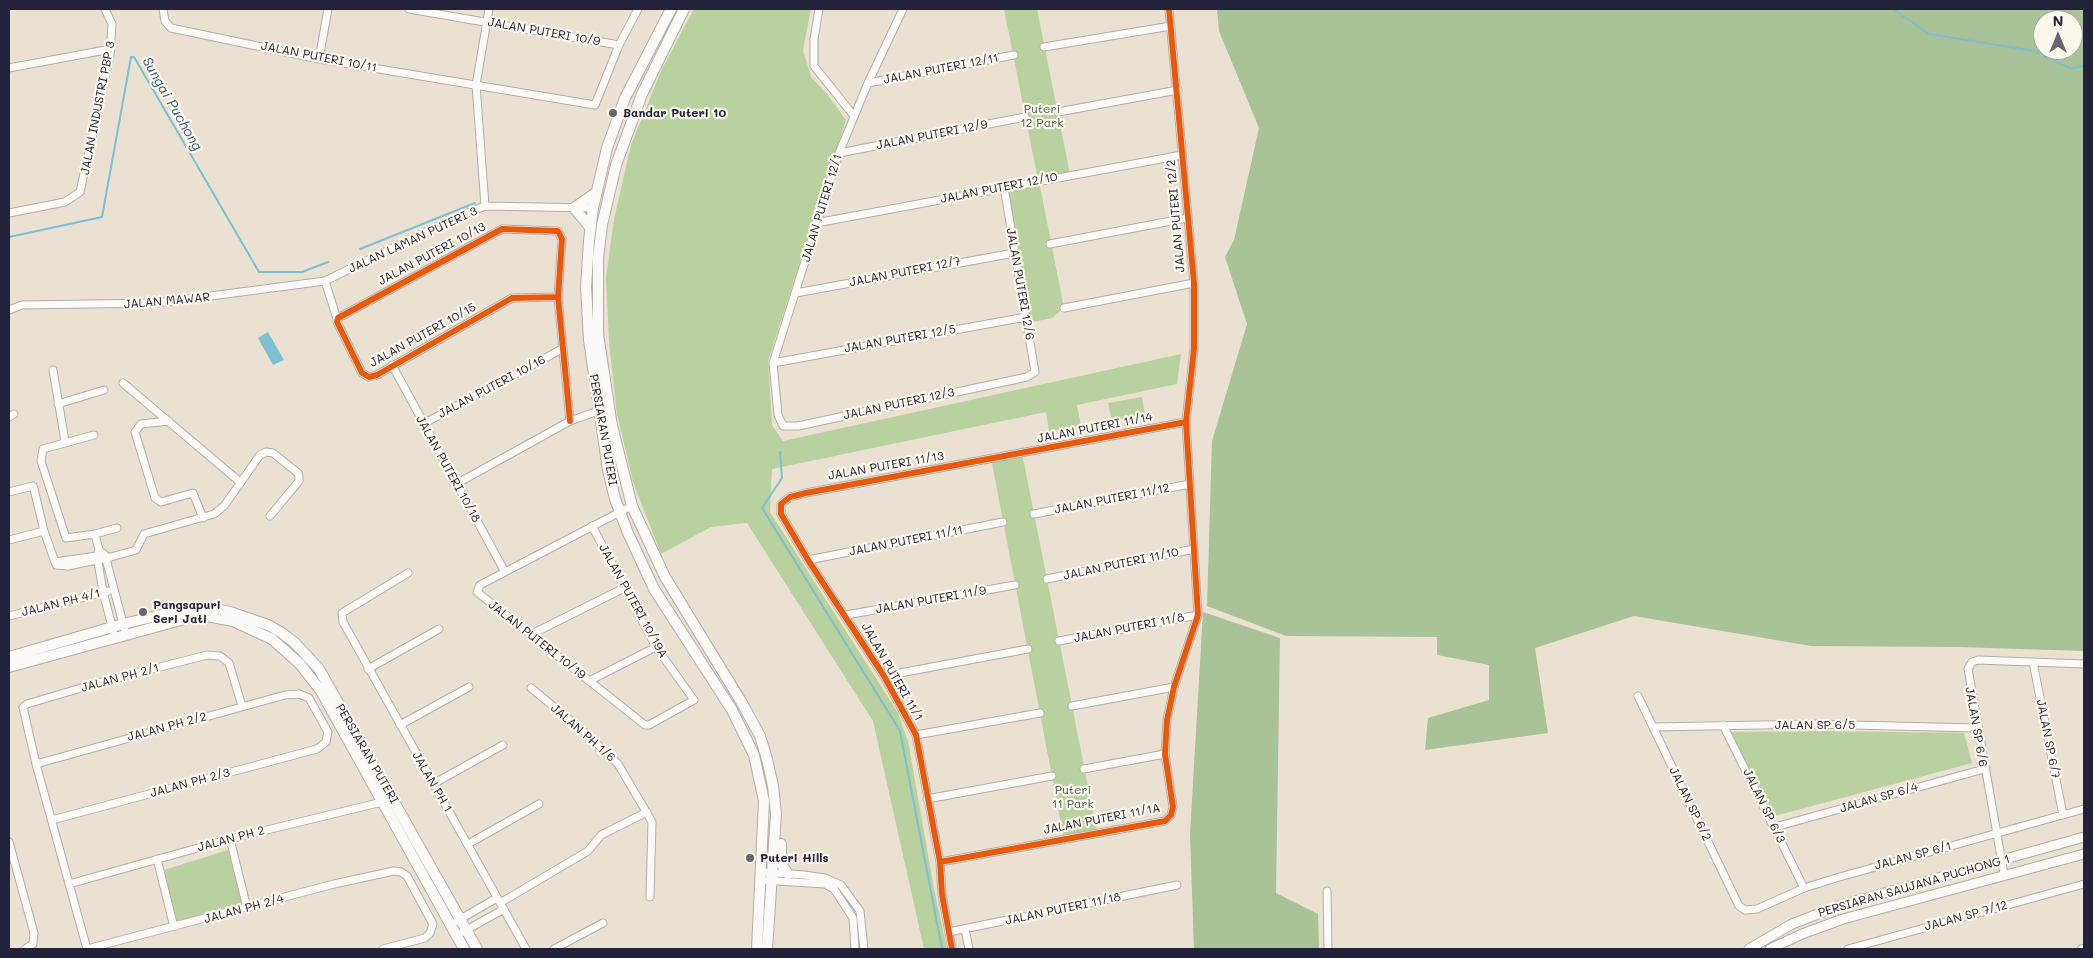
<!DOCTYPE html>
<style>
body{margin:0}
#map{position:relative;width:2093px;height:958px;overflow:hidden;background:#eae1d3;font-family:Mali,sans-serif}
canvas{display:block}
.frame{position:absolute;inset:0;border:10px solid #22223b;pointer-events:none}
.north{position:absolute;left:2033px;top:10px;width:50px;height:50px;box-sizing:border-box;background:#fbf7ec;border:1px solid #a4a2a5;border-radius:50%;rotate:0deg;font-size:14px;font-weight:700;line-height:20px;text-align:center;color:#22223b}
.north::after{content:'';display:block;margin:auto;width:18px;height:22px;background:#686570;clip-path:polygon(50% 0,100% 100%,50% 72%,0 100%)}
</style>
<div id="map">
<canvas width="2093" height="958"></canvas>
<div class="frame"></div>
<div class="north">N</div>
</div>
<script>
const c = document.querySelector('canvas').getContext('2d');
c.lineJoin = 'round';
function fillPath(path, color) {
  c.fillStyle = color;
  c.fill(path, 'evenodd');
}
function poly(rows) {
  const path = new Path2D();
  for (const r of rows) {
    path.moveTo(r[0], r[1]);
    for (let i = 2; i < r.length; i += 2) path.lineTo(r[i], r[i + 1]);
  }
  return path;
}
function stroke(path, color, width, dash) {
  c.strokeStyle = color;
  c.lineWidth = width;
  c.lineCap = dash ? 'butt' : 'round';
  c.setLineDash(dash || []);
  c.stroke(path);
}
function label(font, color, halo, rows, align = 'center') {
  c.font = font + ' Mali,sans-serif';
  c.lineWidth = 4.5;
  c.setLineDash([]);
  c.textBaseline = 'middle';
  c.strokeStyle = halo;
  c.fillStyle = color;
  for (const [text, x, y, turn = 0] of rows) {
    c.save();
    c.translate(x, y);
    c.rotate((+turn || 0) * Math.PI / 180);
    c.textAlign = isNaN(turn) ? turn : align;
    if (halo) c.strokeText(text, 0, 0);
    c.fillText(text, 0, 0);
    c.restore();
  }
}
const green = poly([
 [694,9,811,9,803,50,811,77,827,94,846,120,768,361,772,425,783,441,1181,354,1177,384,1077,405,1081,426,1049,431,1046,412,772,469,770,512,898,713,908,741,934,889,947,949,924,949,873,721,747,523,711,527,661,554,633,482,617,414,609,342,606,278,614,219,631,145,661,71],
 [1004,9,1037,9,1070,174,1039,181,1064,308,1052,318,1028,323,1004,187,1038,180],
 [1142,397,1145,415,1112,421,1108,403],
 [1022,453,1097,832,1064,839,991,458],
 [1819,731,1964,733,1972,763,1775,816,1728,732],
 [228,850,242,903,177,921,164,870]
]);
const forest = poly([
 [1217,9,2084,9,2084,651,1958,647,1811,646,1634,616,1535,648,1548,733,1425,750,1428,718,1489,700,1489,665,1437,655,1437,637,1286,636,1207,606,1212,441,1247,324,1225,257,1234,240,1259,128,1219,31],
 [2043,20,2073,20,2073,50,2043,50],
 [1203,612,1280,638,1276,893,1318,914,1319,949,1194,949,1190,834]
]);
const water = poly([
 [268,332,284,360,273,365,258,338]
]);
const stream = poly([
 [1893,9,1929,34,2035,51,2072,69,2084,65],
 [9,237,102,217,131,57,134,57,259,272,302,272,328,262],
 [360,249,475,203],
 [780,452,782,478,762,508,900,731,942,949]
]);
const minor = poly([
 [163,9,165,21,171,28,319,59,595,105,619,45,638,9],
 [409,9,619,45],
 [819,9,814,39,814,66,854,116],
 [903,9,868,83,839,153,773,363,778,415,783,426,798,426,1027,377,1035,372,1004,187],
 [1044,47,1171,26],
 [319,59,328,9],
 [9,68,111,49],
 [868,83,1014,55],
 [1058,112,1178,90],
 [839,153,1025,117],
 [485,206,476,85,489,9],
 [9,213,65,202,80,192,110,55,112,24,105,9],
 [816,223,1182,155],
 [1050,244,1187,218],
 [325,281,337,319],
 [796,293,1014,253],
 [558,297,512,298,377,375,369,377,362,373,337,322,338,318,502,229,558,231,562,239,558,297,570,421],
 [1064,308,1194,283],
 [9,310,22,305,157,303,325,281,448,221,485,206,593,208],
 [773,363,1026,317],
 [392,365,505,572],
 [53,370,65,441],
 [123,383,240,482],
 [58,404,104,390],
 [9,417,14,414],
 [169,421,141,424,135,432,155,498,161,502,193,493,203,518],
 [423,424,562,349],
 [94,435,43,449,41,461,66,538,95,534,117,528],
 [456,484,570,421,598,411],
 [9,492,33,486,34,489,44,531,55,562,56,565,68,566,111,557,97,556,55,562],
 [1034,514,1190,484],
 [592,526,656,647,694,700,649,725,645,725,477,592,480,585,620,512,632,506],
 [95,534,99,550],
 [9,540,44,531],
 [111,557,136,550,144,534,214,514,224,506,260,455,266,452,273,453,298,473,299,477,299,481,270,516],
 [808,560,1003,522],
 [408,573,342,613,343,622,526,949],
 [1047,579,1194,549],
 [846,615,1015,585],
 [9,616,108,591],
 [530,635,624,588],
 [115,638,103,592,97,556,99,550,105,555,126,635],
 [1059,641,1198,615],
 [2033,662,2063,815],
 [368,669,439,629],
 [884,676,1028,649],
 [589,681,656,647],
 [531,688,588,735,618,764,644,808,652,822,650,897],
 [1638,696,1739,906,1745,910,1757,909,1804,888,1836,878,2084,809],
 [1072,706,1174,687],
 [400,725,469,687],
 [1723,725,1804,888],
 [1653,727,1813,724,1976,728],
 [916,735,1040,713],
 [36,764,285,695,299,694,309,698,328,732,326,742,317,749,52,820],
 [1084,769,1165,754],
 [433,784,503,745],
 [927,799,1052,776],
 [1775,827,1984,769],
 [230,839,247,908],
 [9,842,34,933,33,944,25,949],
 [468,844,539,804],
 [157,859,174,927],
 [940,862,1165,821,1171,815,1173,807,1165,754,1167,720,1174,687,1198,615,1186,422,1194,349,1194,283,1169,9],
 [761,872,804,875,825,878,841,885,860,911,864,949],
 [2004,874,1968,669,1972,662,1978,660,2084,664],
 [761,880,825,884,834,889,853,918,855,949],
 [69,884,230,839,386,801],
 [1327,891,1328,949],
 [500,903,588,851,601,835,647,812],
 [457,921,497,898],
 [965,929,969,949],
 [463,932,504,909],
 [949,932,1177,885],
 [87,949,36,764,23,707,27,704,98,683,207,655,220,656,229,663,242,706],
 [87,949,334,884,394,871,401,872,407,876,433,924,430,933,425,938,383,949],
 [554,949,603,923],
 [952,949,942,894,940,862,916,735,884,676,808,560,781,514,781,504,790,497,806,493,1186,422],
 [1848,949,2084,884],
 [2081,949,2084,948]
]);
const tertiary = poly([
 [1749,949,1792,924,1841,905,2084,837],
 [1770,949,1802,934,1843,919,2084,854]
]);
const secondary = poly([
 [671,9,625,98,607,148,593,208,589,241,586,287,589,340,608,470,615,499,628,533,654,589,732,710,754,755,764,801,757,949],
 [684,9,642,94,616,165,602,225,598,258,598,334,612,426,632,506,665,577,742,703,760,736,767,759,773,786,776,814,767,949],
 [590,227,574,208,597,192],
 [9,657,123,624,190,608,208,607,230,612,268,625,282,633,295,643,319,669,477,949],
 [9,667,188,618,207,616,233,621,272,639,300,664,321,691,464,949],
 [781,844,781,864,788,874]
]);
const cycleway = poly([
 [558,297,512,298,377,375,369,377,362,373,337,322,338,318,502,229,558,231,562,239,558,297,570,421],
 [940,862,1165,821,1171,815,1173,807,1165,754,1167,720,1174,687,1198,615,1186,422,1194,349,1194,283,1169,9],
 [952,949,942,894,940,862,916,735,884,676,808,560,781,514,781,504,790,497,806,493,1186,422]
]);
const markers = [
 [613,113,5,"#686570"],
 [143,612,5,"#686570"],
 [750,858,5,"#686570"]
];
const streetNames = [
 ["JALAN PUTERI 10/9",544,32,10],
 ["JALAN PUTERI 10/11",319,57,11],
 ["JALAN PUTERI 12/11",941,69,-11],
 ["JALAN INDUSTRI PBP 3",98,108,-79],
 ["JALAN PUTERI 12/9",932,135,-11],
 ["JALAN PUTERI 12/10",999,188,-11],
 ["JALAN PUTERI 12/1",822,208,-73],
 ["JALAN PUTERI 12/2",1176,216,-95],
 ["JALAN LAMAN PUTERI 3",413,240,-25],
 ["JALAN PUTERI 10/13",432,254,-28],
 ["JALAN PUTERI 12/7",905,272,-11],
 ["JALAN PUTERI 12/6",1020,284,80],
 ["JALAN MAWAR",167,301,-5],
 ["JALAN PUTERI 10/15",423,335,-29],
 ["JALAN PUTERI 12/5",900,339,-10],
 ["JALAN PUTERI 10/16",492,387,-28],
 ["JALAN PUTERI 12/3",899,404,-12],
 ["JALAN PUTERI 11/14",1095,428,-11],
 ["PERSIARAN PUTERI",603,430,80],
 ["JALAN PUTERI 11/13",886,466,-10],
 ["JALAN PUTERI 10/18",448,469,61],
 ["JALAN PUTERI 11/12",1112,499,-11],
 ["JALAN PUTERI 11/11",906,541,-11],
 ["JALAN PUTERI 11/10",1121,564,-12],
 ["JALAN PUTERI 11/9",931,600,-10],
 ["JALAN PUTERI 10/19A",633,601,61],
 ["JALAN PH 4/1",61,603,-14],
 ["JALAN PUTERI 11/8",1129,628,-11],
 ["JALAN PUTERI 10/19",537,640,38],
 ["JALAN PUTERI 11/1",892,672,60],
 ["JALAN PH 2/1",120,678,-15],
 ["JALAN SP 6/5",1815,725],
 ["JALAN PH 2/2",167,727,-15],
 ["JALAN SP 6/6",1976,727,80],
 ["JALAN PH 1/6",583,733,41],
 ["JALAN SP 6/7",2048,739,79],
 ["PERSIARAN PUTERI",367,754,60],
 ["JALAN PH 1",432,782,60],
 ["JALAN PH 2/3",190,783,-15],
 ["JALAN SP 6/4",1879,798,-16],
 ["JALAN SP 6/2",1690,804,64],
 ["JALAN SP 6/3",1764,806,64],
 ["JALAN PUTERI 11/1A",1102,819,-11],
 ["JALAN PH 2",231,839,-15],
 ["JALAN SP 6/1",1913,856,-15],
 ["PERSIARAN SAUJANA PUCHONG 1",1914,886,-16],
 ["JALAN PH 2/4",244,909,-15],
 ["JALAN PUTERI 11/18",1063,909,-12],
 ["JALAN SP 7/12",1966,916,-15]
];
const parkNames = [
 ["Puteri",1042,109],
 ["12 Park",1042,123],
 ["Puteri",1073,790],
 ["11 Park",1073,804]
];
const poiNames = [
 ["Bandar Puteri 10",623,113],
 ["Pangsapuri",153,605],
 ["Seri Jati",153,619],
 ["Puteri Hills",760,858]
];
const waterNames = [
 ["Sungai Puchong",172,104,60]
];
fillPath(green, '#b9d09f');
fillPath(forest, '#a9c297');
fillPath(water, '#7ec0d0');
stroke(stream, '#7ec0d0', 2);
stroke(minor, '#b4aea8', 9);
stroke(tertiary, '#b4aea8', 11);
stroke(secondary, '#b4aea8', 12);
stroke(minor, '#fcfaf8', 7);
stroke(tertiary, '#fcfaf8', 9);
stroke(secondary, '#fcfaf8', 10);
stroke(cycleway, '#e8590c', 6);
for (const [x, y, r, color] of markers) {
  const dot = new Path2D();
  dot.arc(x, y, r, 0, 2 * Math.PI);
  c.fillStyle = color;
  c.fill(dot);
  stroke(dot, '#fbf7ec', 2);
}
label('12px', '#22223b', '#fbf7ec', streetNames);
label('12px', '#495a4f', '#fbf7ec', parkNames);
label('bold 12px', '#22223b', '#fbf7ec', poiNames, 'left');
label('italic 14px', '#345c76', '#fbf7ec', waterNames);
</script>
